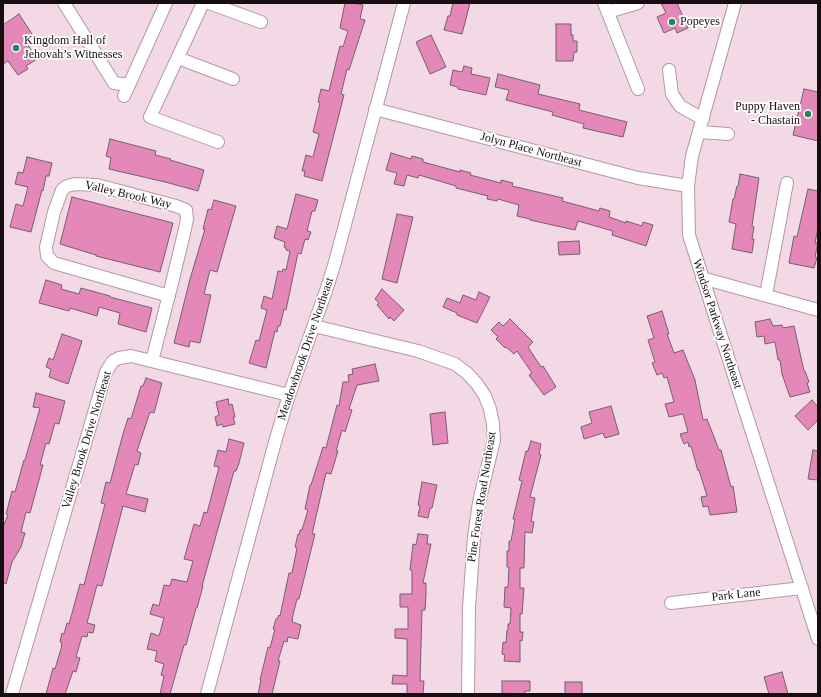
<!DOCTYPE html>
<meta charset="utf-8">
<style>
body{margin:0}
#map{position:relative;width:821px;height:697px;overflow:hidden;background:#f3d8e5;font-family:"Times New Roman",serif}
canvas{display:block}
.frame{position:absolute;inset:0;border:4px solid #170e12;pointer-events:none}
</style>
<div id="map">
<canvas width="821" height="697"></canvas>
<div class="frame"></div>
</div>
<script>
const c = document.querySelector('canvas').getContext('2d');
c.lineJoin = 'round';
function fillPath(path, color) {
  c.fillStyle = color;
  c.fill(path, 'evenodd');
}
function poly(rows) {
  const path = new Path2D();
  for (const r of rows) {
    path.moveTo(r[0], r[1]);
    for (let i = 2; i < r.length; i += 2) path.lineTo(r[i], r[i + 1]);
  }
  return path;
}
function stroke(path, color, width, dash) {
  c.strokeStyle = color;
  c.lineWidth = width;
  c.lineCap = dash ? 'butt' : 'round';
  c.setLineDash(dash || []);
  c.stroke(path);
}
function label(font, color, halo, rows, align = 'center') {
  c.font = font + ' "Times New Roman",serif';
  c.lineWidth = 3.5;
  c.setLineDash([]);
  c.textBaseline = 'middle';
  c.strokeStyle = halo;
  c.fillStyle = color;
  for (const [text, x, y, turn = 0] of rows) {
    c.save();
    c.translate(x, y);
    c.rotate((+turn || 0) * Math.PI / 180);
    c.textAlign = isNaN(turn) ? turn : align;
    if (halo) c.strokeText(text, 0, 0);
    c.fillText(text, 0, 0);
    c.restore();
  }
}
const building = poly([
 [345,3,353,3,363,5,360,19,365,20,349,70,347,69,341,94,344,95,322,181,304,176,305,171,302,171,306,155,313,157,319,134,313,132,320,103,318,102,321,89,329,91,340,46,343,47,348,31,340,28,345,3],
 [453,3,470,3,462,34,444,30,448,16,450,16,453,3],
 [661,3,677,3,688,28,677,33,675,28,664,33,657,17,666,13,661,3],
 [19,14,34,37,26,42,37,59,26,66,28,69,18,75,8,61,3,64,3,25,19,14],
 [556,24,571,24,571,35,573,35,573,41,577,41,577,52,574,52,573,61,556,61,556,24],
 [431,35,446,67,430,74,416,42,431,35],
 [464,66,472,68,471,74,490,78,486,95,458,89,458,87,450,85,453,70,462,72,464,66],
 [498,74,540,85,538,94,580,104,579,110,627,122,623,137,583,128,584,124,552,115,553,112,506,100,509,90,495,87,498,74],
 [804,89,818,92,818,141,793,135,804,89],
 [110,139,156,151,155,155,171,159,170,160,204,170,198,191,165,182,109,169,111,158,106,156,110,139],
 [391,153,411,159,412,156,423,159,423,162,460,172,460,170,471,173,470,175,501,183,501,180,513,183,512,186,563,198,562,201,599,211,600,208,610,211,609,217,626,223,626,221,642,226,643,222,653,225,646,246,612,235,613,231,578,221,575,230,530,220,530,219,517,216,519,205,498,199,497,201,487,199,488,196,456,188,456,186,419,175,418,178,407,175,404,186,394,184,397,173,386,170,391,153],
 [27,157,52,163,49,176,46,176,43,191,42,190,31,232,10,227,16,204,23,206,28,187,15,184,18,172,23,173,27,157],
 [740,174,759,178,752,226,754,227,752,239,754,239,752,253,732,249,736,224,729,222,733,199,734,199,737,186,738,187,740,174],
 [808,189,818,191,818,228,815,243,818,243,815,257,817,258,814,268,789,263,794,236,797,237,808,189],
 [296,194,318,200,315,211,312,211,307,231,311,232,308,240,305,239,301,254,298,253,286,310,284,309,280,326,278,326,277,332,275,331,266,368,249,363,256,340,259,341,267,310,261,308,264,296,272,299,278,271,282,272,283,269,286,270,290,251,286,250,286,248,284,247,285,242,274,238,277,226,287,229,296,194],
 [72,197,173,223,160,272,96,256,96,255,60,244,72,197],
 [214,200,236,206,217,272,210,270,204,294,211,295,200,343,190,341,189,347,174,343,190,279,205,229,203,229,208,209,211,210,214,200],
 [397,214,413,217,397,283,382,279,397,214],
 [579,241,580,254,559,255,558,242,579,241],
 [46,280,62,285,61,289,79,294,81,288,110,296,110,297,152,308,146,332,118,324,120,313,99,307,97,316,70,308,69,311,39,303,46,280],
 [382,289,404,310,394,321,390,317,389,319,377,305,379,303,375,299,382,289],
 [479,292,490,297,477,323,457,315,457,313,443,307,447,298,460,303,463,295,476,300,479,292],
 [662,311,669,334,667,334,674,353,683,350,695,380,703,420,707,419,719,450,721,450,731,487,733,486,737,512,710,515,708,506,703,507,701,497,707,496,699,470,698,471,691,446,689,447,688,442,684,444,680,434,688,432,683,414,669,417,665,404,674,402,667,377,664,378,662,373,657,375,652,363,655,362,648,340,654,338,647,316,662,311],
 [510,319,533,342,528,347,541,367,543,366,556,387,544,395,529,375,532,373,517,351,514,354,506,347,505,348,496,339,498,337,491,330,499,322,503,326,510,319],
 [770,319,773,326,782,325,783,328,794,326,804,371,805,371,809,382,807,383,810,392,790,397,782,374,780,360,778,360,775,342,765,344,764,336,757,337,755,322,770,319],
 [62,334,82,341,68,384,49,377,51,369,46,367,49,358,53,360,62,334],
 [375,364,379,381,357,385,349,409,352,410,345,432,342,430,336,451,338,451,331,474,326,473,312,534,315,534,299,599,297,599,292,619,293,619,292,622,301,625,298,639,288,637,287,642,284,641,278,661,280,661,272,694,258,694,261,680,260,680,268,647,270,648,275,629,273,629,276,619,277,619,279,615,280,616,289,573,292,573,297,548,295,547,298,534,299,535,300,530,302,530,308,510,305,509,310,485,311,485,323,447,326,448,337,405,339,406,343,382,349,382,348,375,353,374,352,369,375,364],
 [146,378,162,383,154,413,150,412,137,451,141,453,138,465,135,464,126,494,148,499,145,512,123,506,102,586,97,585,87,623,95,625,93,633,88,632,87,637,82,636,76,657,80,658,76,672,73,671,65,694,46,694,53,668,55,669,61,649,62,642,60,642,62,633,64,634,67,623,69,624,80,584,84,585,105,504,101,503,106,482,110,483,123,434,128,418,131,419,141,386,143,386,146,378],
 [36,393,65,401,59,424,55,423,49,444,46,443,40,465,43,465,30,513,26,512,21,532,25,533,21,547,12,562,6,584,3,583,3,527,8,515,6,514,12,491,15,492,24,460,25,460,40,408,33,407,36,393],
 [228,399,229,405,232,404,235,417,233,417,235,424,223,427,222,424,217,426,215,417,219,415,216,402,228,399],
 [812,400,818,407,818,420,808,430,795,416,812,400],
 [611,406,619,434,605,438,603,433,584,439,581,427,592,423,589,412,611,406],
 [445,412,448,443,433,445,430,414,445,412],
 [229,439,244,443,239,463,236,471,234,471,202,586,203,586,197,608,196,608,186,645,184,645,170,694,160,694,164,676,161,675,164,664,155,661,157,651,147,649,151,633,159,636,164,618,150,614,153,604,159,606,164,585,170,586,172,579,187,582,193,561,184,559,194,524,200,526,204,512,207,513,219,467,214,466,218,450,226,452,229,439],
 [531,441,541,444,539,454,541,455,530,497,535,498,531,521,534,522,532,533,525,532,524,568,520,568,520,588,524,588,522,614,520,614,520,632,523,632,522,641,520,640,520,662,504,661,505,655,502,654,503,642,506,643,507,630,508,630,508,624,510,624,511,608,504,607,505,587,508,587,509,567,507,567,507,551,509,551,509,541,511,541,515,519,513,519,522,481,519,480,526,451,528,451,531,441],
 [813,450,818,451,818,480,808,479,813,450],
 [422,482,437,485,432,508,430,508,428,518,418,516,420,506,418,505,422,482],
 [418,534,428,535,427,544,431,544,423,583,426,583,426,594,425,610,422,610,420,681,424,681,423,694,407,694,407,684,392,684,393,675,407,676,407,639,395,638,395,629,408,629,408,607,400,607,400,594,412,594,412,570,410,570,413,544,416,545,418,534],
 [782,672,788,694,769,694,764,677,782,672],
 [502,681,530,681,530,691,525,691,525,694,505,694,505,693,502,693,502,681],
 [565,682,582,682,582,694,565,694,565,682]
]);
const minor = poly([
 [64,3,114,83,129,85],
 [203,3,150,117,218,142],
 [209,3,261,22],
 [604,3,638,89],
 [735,3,692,156,688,186,689,235,818,639],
 [608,12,638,3],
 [178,58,233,79],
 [669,70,672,94,680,106,703,119],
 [124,96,166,3],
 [375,109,638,178,688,186],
 [699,132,728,134],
 [702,278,818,310],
 [766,295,787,183],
 [314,326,418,351,455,364,467,373,477,384,485,396,490,409,493,424,494,440,479,502,474,537,469,608,468,694],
 [152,361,172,283,185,229,187,219,186,210,176,206,97,185,75,184,67,186,62,190,54,212,49,234,46,247,47,256,54,263,169,296],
 [671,603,802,588],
 [12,694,106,372,113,361,119,358,131,356,289,395],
 [207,694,275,442,289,395,327,288,335,262,404,3]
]);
const markers = [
 [672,22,4,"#23855e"],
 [16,48,4,"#23855e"],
 [808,114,4,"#23855e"]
];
const poiNames = [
 ["Popeyes",680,22],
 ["Kingdom Hall of",24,41],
 ["Jehovah’s Witnesses",24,55],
 ["Puppy Haven",800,107,"right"],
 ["- Chastain",800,121,"right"]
];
const streetNames = [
 ["Jolyn Place Northeast",531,150,15],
 ["Valley Brook Way",128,195,13],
 ["Windsor Parkway Northeast",717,324,72],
 ["Meadowbrook Drive Northeast",306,349,-71],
 ["Valley Brook Drive Northeast",87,440,-73],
 ["Pine Forest Road Northeast",482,497,-81],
 ["Park Lane",736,595,-6]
];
fillPath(building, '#e388b9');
stroke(building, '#775f6b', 1);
stroke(minor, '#b299a5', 14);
stroke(minor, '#fff', 12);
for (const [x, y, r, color] of markers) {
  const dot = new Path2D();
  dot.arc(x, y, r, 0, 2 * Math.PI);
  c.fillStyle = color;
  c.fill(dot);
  stroke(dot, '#fff', 1.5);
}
label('12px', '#170e12', '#fff', poiNames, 'left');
label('12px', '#170e12', '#fff', streetNames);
</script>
